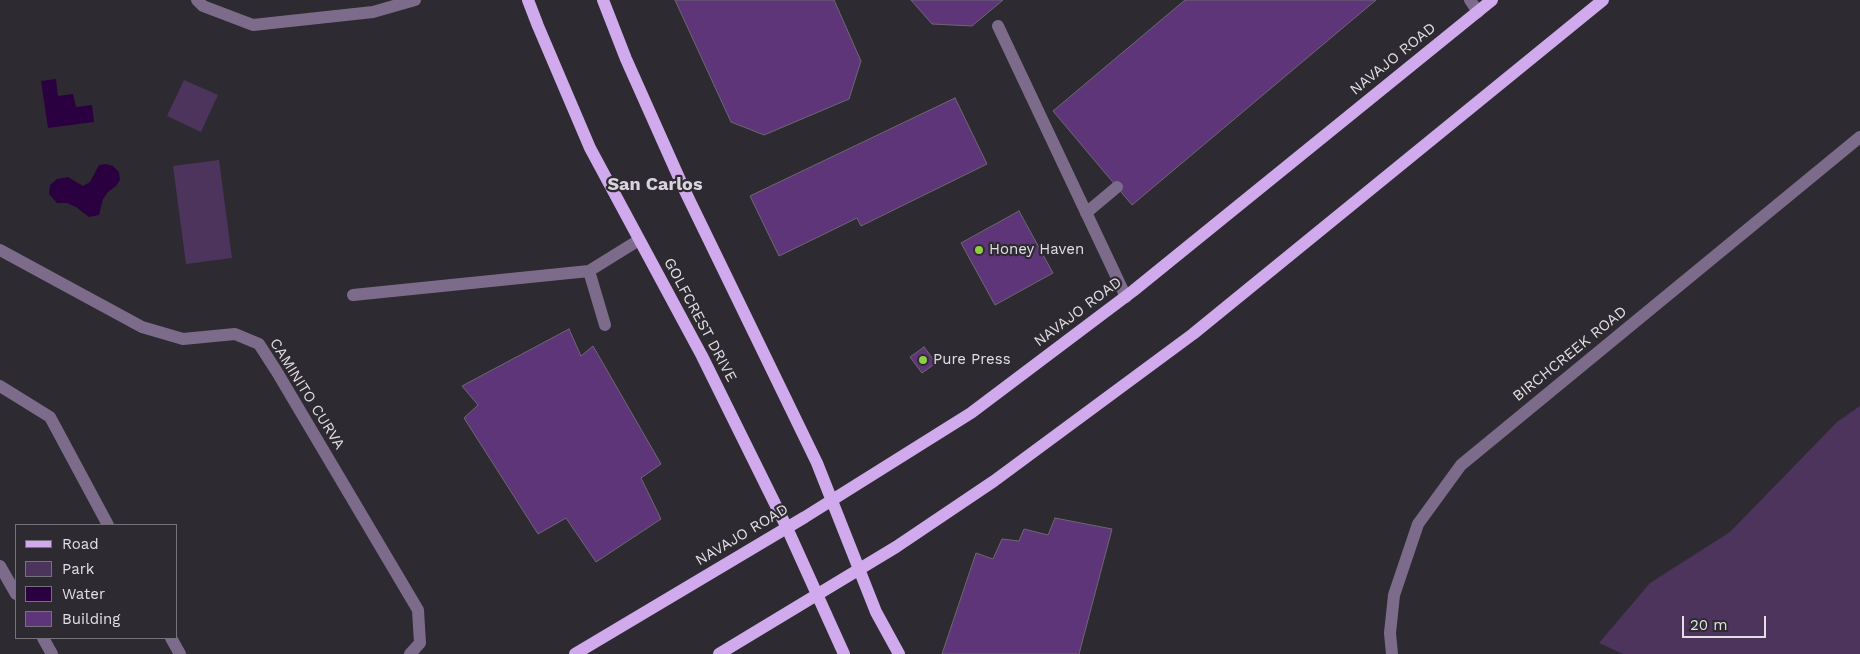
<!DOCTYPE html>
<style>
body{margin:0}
#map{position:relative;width:1860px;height:654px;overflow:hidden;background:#2e2a31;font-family:"Work Sans",sans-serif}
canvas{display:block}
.legend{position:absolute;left:15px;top:524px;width:162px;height:115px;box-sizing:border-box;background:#2e2a31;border:1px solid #767279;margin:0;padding:6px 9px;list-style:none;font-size:15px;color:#e2dfe4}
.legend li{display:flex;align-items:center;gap:10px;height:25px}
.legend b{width:25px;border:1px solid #767279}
.scale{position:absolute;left:1682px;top:616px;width:84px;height:22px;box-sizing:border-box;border:2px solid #e2dfe4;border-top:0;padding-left:6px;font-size:15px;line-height:18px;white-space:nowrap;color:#e2dfe4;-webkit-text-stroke:4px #2e2a31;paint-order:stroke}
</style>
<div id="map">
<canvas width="1860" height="654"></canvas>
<ul class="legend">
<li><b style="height:6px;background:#d0aaec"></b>Road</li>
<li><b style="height:14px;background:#4c345c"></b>Park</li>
<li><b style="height:14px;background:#2b0041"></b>Water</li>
<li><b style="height:14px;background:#5e3579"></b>Building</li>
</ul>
<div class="scale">20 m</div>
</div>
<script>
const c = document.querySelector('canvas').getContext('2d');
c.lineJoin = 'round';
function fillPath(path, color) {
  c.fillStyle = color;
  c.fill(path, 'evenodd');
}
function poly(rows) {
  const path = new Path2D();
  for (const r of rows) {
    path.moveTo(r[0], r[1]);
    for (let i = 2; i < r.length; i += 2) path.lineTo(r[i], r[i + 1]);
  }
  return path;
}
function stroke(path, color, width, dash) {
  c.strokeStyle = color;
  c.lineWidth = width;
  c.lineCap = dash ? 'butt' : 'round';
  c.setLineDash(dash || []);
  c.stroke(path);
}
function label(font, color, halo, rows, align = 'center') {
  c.font = font + ' "Work Sans",sans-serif';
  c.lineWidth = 4.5;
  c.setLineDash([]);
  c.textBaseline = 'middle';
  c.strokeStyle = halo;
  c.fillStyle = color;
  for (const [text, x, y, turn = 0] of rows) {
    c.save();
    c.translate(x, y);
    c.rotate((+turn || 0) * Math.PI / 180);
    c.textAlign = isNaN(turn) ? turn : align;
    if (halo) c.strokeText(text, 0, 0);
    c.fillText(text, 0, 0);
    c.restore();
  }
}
const green = poly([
 [184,80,218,95,201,132,167,116],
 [219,160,232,258,186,264,173,166],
 [1860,406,1860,654,1623,654,1599,643,1650,583,1730,532,1837,422]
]);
const water = poly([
 [56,79,58,96,73,94,76,107,92,105,94,122,48,128,41,81],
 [106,164,113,166,119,172,120,180,116,186,108,192,103,199,99,215,89,217,76,207,67,203,57,203,49,194,50,185,57,179,68,177,83,186,90,182,99,165]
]);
const building = poly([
 [675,0,834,0,861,61,849,99,764,135,731,122,675,0],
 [911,0,1003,0,972,26,932,24,911,0],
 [1185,0,1376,0,1132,205,1053,111,1185,0],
 [955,98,987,164,861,226,857,218,779,256,750,196,955,98],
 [1019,211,1053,273,995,305,961,243,1019,211],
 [569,329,581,356,593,346,661,464,641,478,661,519,596,562,566,518,538,534,464,418,478,405,462,386,569,329],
 [924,347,936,363,922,373,910,357,924,347],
 [1055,518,1112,529,1079,654,942,654,976,553,993,559,1002,539,1019,541,1024,529,1048,535,1055,518]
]);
const minor = poly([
 [197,0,203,6,253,25,373,12,415,0],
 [1470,0,1478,12],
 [998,26,1126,297],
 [1086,213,1117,187],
 [0,250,142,327,183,339,235,334,259,344,277,372,418,610,420,643,410,654],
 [589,271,605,325],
 [353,295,589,271,639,240],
 [0,386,50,417,108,525],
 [0,566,16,594],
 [43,638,52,654],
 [171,638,180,654],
 [1392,654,1390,633,1394,595,1418,524,1461,465,1860,137]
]);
const major = poly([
 [528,0,538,26,590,148,702,356,787,528,844,654],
 [603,0,626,59,684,189,817,463,876,612,899,654],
 [575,654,805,517,971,413,1133,291,1492,0],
 [719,654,896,547,994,481,1193,334,1603,0]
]);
const markers = [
 [979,250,5,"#8fcd41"],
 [923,360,5,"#8fcd41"]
];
const streetNames = [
 ["NAVAJO ROAD",1393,59,-39],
 ["NAVAJO ROAD",1078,312,-37],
 ["GOLFCREST DRIVE",700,320,62],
 ["BIRCHCREEK ROAD",1570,354,-39],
 ["CAMINITO CURVA",307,394,58],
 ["NAVAJO ROAD",742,535,-31]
];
const poiNames = [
 ["Honey Haven",989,250],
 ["Pure Press",933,360]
];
const quarterNames = [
 ["San Carlos",655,185]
];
fillPath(green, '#4c345c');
fillPath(water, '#2b0041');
fillPath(building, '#5e3579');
stroke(building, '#6d6871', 1);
stroke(minor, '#7d6b8b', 12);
stroke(major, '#d0aaec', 12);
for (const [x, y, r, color] of markers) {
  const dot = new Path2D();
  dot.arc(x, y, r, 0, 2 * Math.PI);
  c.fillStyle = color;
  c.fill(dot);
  stroke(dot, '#2e2a31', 2);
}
label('15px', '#e2dfe4', '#2e2a31', streetNames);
label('15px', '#e2dfe4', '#2e2a31', poiNames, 'left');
label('bold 18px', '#d8d3dc', '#2e2a31', quarterNames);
</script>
